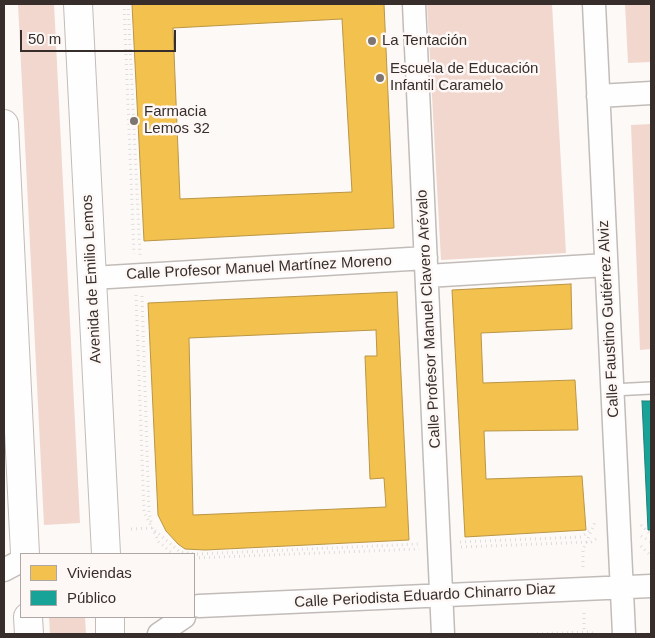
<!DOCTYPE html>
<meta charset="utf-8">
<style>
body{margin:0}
#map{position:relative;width:655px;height:638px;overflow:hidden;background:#fcf9f7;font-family:Arial,sans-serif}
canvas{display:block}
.frame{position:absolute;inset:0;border:5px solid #372e2b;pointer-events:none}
.legend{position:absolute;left:20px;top:553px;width:175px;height:65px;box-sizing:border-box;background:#fdf8f6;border:1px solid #aea7a5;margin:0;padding:6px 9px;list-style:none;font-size:15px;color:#372e2b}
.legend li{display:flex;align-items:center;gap:10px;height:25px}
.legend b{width:25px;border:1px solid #aea7a5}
.scale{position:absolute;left:20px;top:30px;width:156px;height:22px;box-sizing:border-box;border:2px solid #372e2b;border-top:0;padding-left:6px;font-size:15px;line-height:18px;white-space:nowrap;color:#372e2b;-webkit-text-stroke:4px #fdf8f6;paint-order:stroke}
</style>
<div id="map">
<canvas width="655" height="638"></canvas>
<div class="frame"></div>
<ul class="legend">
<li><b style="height:14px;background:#f2c14e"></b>Viviendas</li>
<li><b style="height:14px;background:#17a398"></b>Público</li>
</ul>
<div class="scale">50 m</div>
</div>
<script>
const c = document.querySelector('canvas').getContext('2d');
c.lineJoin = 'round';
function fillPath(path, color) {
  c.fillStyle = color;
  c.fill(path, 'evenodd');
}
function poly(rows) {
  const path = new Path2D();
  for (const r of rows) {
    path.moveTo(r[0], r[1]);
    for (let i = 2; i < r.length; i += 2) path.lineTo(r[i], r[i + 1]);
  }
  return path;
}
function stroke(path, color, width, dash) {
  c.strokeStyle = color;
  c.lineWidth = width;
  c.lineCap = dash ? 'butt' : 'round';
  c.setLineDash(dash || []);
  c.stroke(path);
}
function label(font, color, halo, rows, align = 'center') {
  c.font = font + ' Arial,sans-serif';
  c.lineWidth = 5;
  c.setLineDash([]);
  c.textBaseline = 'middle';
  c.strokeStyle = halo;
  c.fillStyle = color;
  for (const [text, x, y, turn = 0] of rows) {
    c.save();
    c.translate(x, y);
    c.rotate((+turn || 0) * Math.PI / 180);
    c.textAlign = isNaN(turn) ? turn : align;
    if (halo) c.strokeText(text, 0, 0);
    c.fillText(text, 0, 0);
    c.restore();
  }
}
const green = poly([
 [18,4,54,4,80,523,44,525],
 [427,4,552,4,566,253,441,260],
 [625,4,651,4,651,62,628,63],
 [651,124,651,349,640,350,631,125],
 [49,617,85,617,86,634,50,634]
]);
const homes = poly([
 [132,4,384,4,394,228,144,241,132,4],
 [342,19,352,192,180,199,173,28,342,19],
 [571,284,572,329,481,333,483,383,575,380,578,430,484,431,486,479,582,476,586,530,465,537,452,290,571,284],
 [397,292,409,540,205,550,185,549,178,544,166,531,158,515,148,303,397,292],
 [376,330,377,356,365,356,370,479,384,478,386,507,193,515,189,338,376,330]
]);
const public = poly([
 [642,401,651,401,651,530,648,530,642,401]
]);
const path = poly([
 [124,4,134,254],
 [128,4,140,255],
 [136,295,144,512,159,542,173,554],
 [142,296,149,512,151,522],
 [641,525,651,535],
 [131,529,152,528,180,552,197,554,419,544],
 [641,536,651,542],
 [460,542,581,537,590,531],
 [641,546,651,556],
 [461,547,591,542,598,538],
 [194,558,419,549],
 [583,567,583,550,596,520],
 [532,634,590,632,595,634],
 [584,634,584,610],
 [648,634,651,632]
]);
const lane = poly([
 [612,390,651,388]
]);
const street = poly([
 [414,4,443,634],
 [594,4,624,634],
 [598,96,651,93],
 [427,276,606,265],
 [92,278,426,258],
 [4,570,21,561],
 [199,606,651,586],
 [159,634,184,617]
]);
const secondary = poly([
 [78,4,106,554],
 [4,124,25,554],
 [28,617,29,634],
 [110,617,110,634]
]);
const markers = [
 [372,41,5,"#7c7572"],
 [380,78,5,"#7c7572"],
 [134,121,5,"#7c7572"]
];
const poiNames = [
 ["La Tentación",382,41],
 ["Escuela de Educación",390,69],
 ["Infantil Caramelo",390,86],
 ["Farmacia",144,112],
 ["Lemos 32",144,129]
];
const streetNames = [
 ["Calle Profesor Manuel Martínez Moreno",259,268,-3],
 ["Avenida de Emilio Lemos",92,279,-93],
 ["Calle Profesor Manuel Clavero Arévalo",429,319,-93],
 ["Calle Faustino Gutiérrez Alviz",609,319,-93],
 ["Calle Periodista Eduardo Chinarro Diaz",425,596,-3]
];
fillPath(green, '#f2d7cf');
fillPath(homes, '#f2c14e');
stroke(homes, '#ba9544', 1);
fillPath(public, '#17a398');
stroke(public, '#218077', 1);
stroke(lane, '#c2bcb9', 14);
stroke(street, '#c2bcb9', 25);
stroke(secondary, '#c2bcb9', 30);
stroke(path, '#dedddd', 3, [1, 4]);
stroke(lane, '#fffefe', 11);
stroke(street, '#fffefe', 22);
stroke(secondary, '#fffefe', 28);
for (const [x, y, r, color] of markers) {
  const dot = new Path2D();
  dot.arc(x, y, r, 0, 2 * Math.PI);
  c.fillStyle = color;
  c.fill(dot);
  stroke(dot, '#fdf8f6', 2);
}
label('15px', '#372e2b', '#fdf8f6', poiNames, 'left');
label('15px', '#372e2b', '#fdf8f6', streetNames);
</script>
